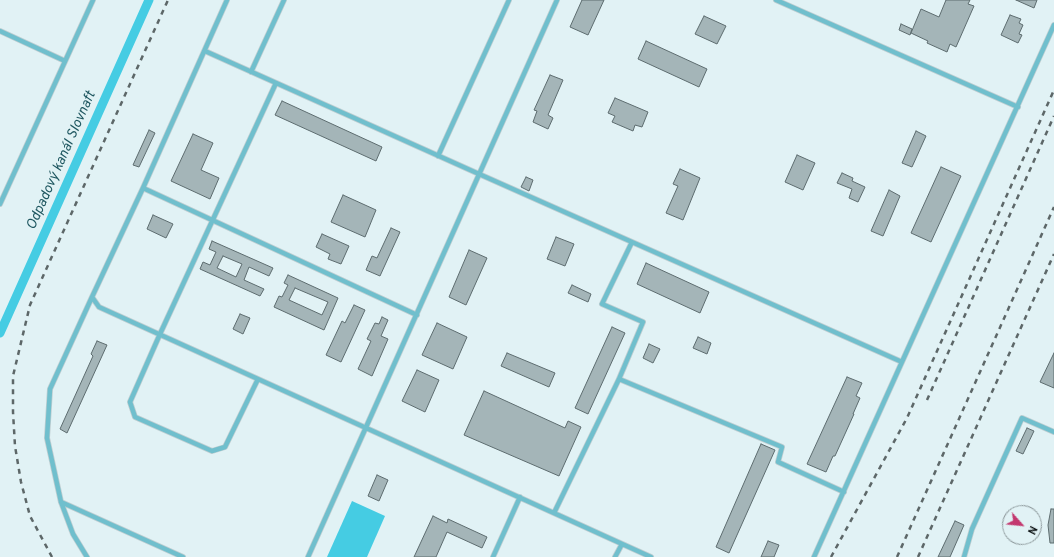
<!DOCTYPE html>
<meta charset="utf-8">
<style>
body{margin:0}
#map{position:relative;width:1054px;height:557px;overflow:hidden;background:#e1f2f5;font-family:Overpass,sans-serif}
canvas{display:block}
.north{position:absolute;left:1002px;top:505px;width:40px;height:40px;box-sizing:border-box;background:#e1f2f5;border:1px solid #8c989b;border-radius:50%;rotate:117deg;font-size:11px;font-weight:700;line-height:16px;text-align:center;color:#0c1213}
.north::after{content:'';display:block;margin:auto;width:14px;height:18px;background:#c3386f;clip-path:polygon(50% 0,100% 100%,50% 72%,0 100%)}
</style>
<div id="map">
<canvas width="1054" height="557"></canvas>
<div class="north">N</div>
</div>
<script>
const c = document.querySelector('canvas').getContext('2d');
c.lineJoin = 'round';
function fillPath(path, color) {
  c.fillStyle = color;
  c.fill(path, 'evenodd');
}
function poly(rows) {
  const path = new Path2D();
  for (const r of rows) {
    path.moveTo(r[0], r[1]);
    for (let i = 2; i < r.length; i += 2) path.lineTo(r[i], r[i + 1]);
  }
  return path;
}
function stroke(path, color, width, dash) {
  c.strokeStyle = color;
  c.lineWidth = width;
  c.lineCap = dash ? 'butt' : 'round';
  c.setLineDash(dash || []);
  c.stroke(path);
}
function label(font, color, halo, rows, align = 'center') {
  c.font = font + ' Overpass,sans-serif';
  c.lineWidth = 4;
  c.setLineDash([]);
  c.textBaseline = 'middle';
  c.strokeStyle = halo;
  c.fillStyle = color;
  for (const [text, x, y, turn = 0] of rows) {
    c.save();
    c.translate(x, y);
    c.rotate((+turn || 0) * Math.PI / 180);
    c.textAlign = isNaN(turn) ? turn : align;
    if (halo) c.strokeText(text, 0, 0);
    c.fillText(text, 0, 0);
    c.restore();
  }
}
const water = poly([
 [352,501,385,516,367,557,327,557]
]);
const canal = poly([
 [0,333,149,0]
]);
const building = poly([
 [582,0,604,0,588,35,570,27,582,0],
 [946,0,970,0,968,4,974,6,956,47,950,44,947,52,927,43,928,41,911,33,921,9,939,17,946,0],
 [1016,0,1037,0,1034,8,1016,0],
 [1010,15,1021,19,1019,23,1023,25,1019,34,1022,35,1018,43,1001,35,1010,15],
 [704,16,726,26,717,44,695,34,704,16],
 [901,24,912,29,910,35,899,30,901,24],
 [646,41,707,69,699,87,638,59,646,41],
 [550,75,563,80,548,115,553,118,548,129,533,122,537,111,534,110,550,75],
 [615,98,648,112,642,127,635,125,633,131,612,122,615,116,608,113,615,98],
 [282,101,382,147,376,161,275,115,282,101],
 [149,130,155,133,139,167,133,165,149,130],
 [916,131,926,136,912,167,902,163,916,131],
 [193,134,213,143,201,170,219,178,210,199,171,181,193,134],
 [797,155,815,163,803,190,785,182,797,155],
 [941,167,961,176,931,242,911,233,941,167],
 [680,169,700,178,683,220,666,213,678,186,673,184,680,169],
 [842,173,853,178,852,181,865,187,858,202,849,198,852,189,837,183,842,173],
 [526,177,533,180,529,191,521,187,526,177],
 [889,190,900,196,883,236,871,231,889,190],
 [343,195,376,210,365,237,331,222,343,195],
 [153,215,173,224,166,238,147,229,153,215],
 [391,228,400,232,380,276,366,270,372,256,377,258,391,228],
 [322,234,349,246,341,264,328,259,330,254,316,247,322,234],
 [556,237,574,244,565,266,547,259,556,237],
 [212,241,273,268,269,276,249,267,244,280,264,289,260,296,200,269,203,262,210,265,216,252,209,249,212,241],
 [223,256,242,264,236,277,217,268,223,256],
 [469,250,487,258,466,305,449,297,469,250],
 [646,263,709,292,700,313,637,284,646,263],
 [288,275,338,298,324,330,274,307,279,296,282,297,288,285,284,283,288,275],
 [295,288,328,302,322,315,289,300,295,288],
 [572,285,591,294,588,302,568,293,572,285],
 [354,305,365,310,341,362,326,355,342,321,345,323,354,305],
 [240,314,250,318,243,334,233,329,240,314],
 [382,317,388,320,381,336,388,339,372,376,358,369,371,341,367,339,375,323,379,324,382,317],
 [437,323,467,337,453,369,422,355,437,323],
 [612,327,625,333,588,414,575,408,612,327],
 [698,337,711,343,707,354,693,348,698,337],
 [97,341,107,345,67,433,60,429,93,356,91,354,97,341],
 [649,344,660,349,653,363,643,358,649,344],
 [507,353,555,373,549,387,501,366,507,353],
 [1054,353,1054,388,1040,382,1054,353],
 [417,370,439,380,425,412,402,401,417,370],
 [847,377,862,383,856,396,860,398,853,414,854,414,835,456,833,456,826,472,807,464,847,377],
 [484,391,565,428,568,421,581,427,559,476,464,435,484,391],
 [1027,428,1034,431,1023,454,1016,451,1027,428],
 [761,444,775,450,729,553,716,547,761,444],
 [377,475,388,480,379,501,368,496,377,475],
 [1051,509,1054,509,1054,543,1050,543,1048,525,1051,509],
 [433,516,447,523,448,519,487,537,482,548,447,532,436,557,414,557,433,516],
 [955,521,964,525,950,557,938,557,955,521],
 [768,541,779,545,774,557,761,557,768,541]
]);
const service = poly([
 [227,0,143,188,92,297,99,307,651,557],
 [776,0,1018,107],
 [0,31,65,61],
 [205,51,479,174,902,362],
 [251,72,284,0],
 [438,156,509,0],
 [143,188,417,315],
 [0,204,93,0],
 [258,379,225,447,212,451,135,417,130,402,160,334,276,83],
 [619,379,782,447,778,462,844,492],
 [61,502,183,557],
 [554,513,619,379,643,322,602,304,632,242],
 [87,557,73,534,61,502,47,438,50,389,92,297],
 [308,557,557,0],
 [493,557,520,497],
 [615,557,622,544],
 [814,557,1054,25],
 [964,557,972,529,1022,418,1054,432]
]);
const rail = poly([
 [927,400,1054,116],
 [52,557,30,516,21,482,15,446,13,412,13,376,30,305,168,0],
 [831,557,907,418,1054,90],
 [897,557,1054,207],
 [918,557,1054,254]
]);
const waterNames = [
 ["Odpadový kanál Slovnaft",62,161,-66]
];
fillPath(water, '#45cce3');
stroke(canal, '#45cce3', 9);
fillPath(building, '#a4b5b8');
stroke(building, '#5d6c6f', 1);
stroke(service, '#bfced1', 6);
stroke(service, '#70bfcd', 4.5);
stroke(rail, '#5d6768', 2.5, [5, 5]);
label('italic 14px', '#1f5760', '#e1f2f5', waterNames);
</script>
